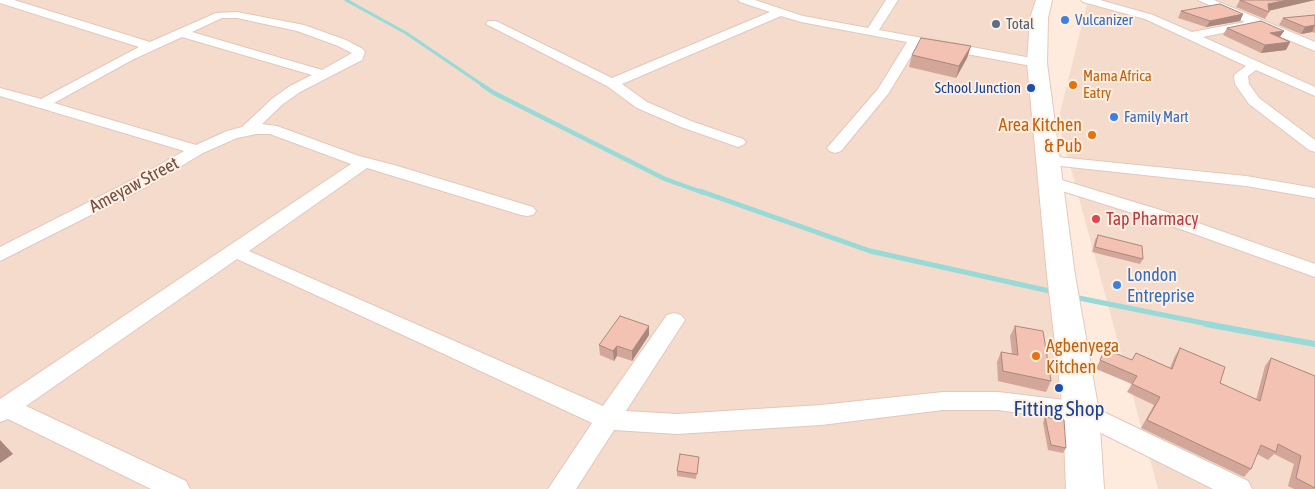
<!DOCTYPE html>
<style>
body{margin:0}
canvas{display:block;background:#feebdd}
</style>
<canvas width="1315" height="489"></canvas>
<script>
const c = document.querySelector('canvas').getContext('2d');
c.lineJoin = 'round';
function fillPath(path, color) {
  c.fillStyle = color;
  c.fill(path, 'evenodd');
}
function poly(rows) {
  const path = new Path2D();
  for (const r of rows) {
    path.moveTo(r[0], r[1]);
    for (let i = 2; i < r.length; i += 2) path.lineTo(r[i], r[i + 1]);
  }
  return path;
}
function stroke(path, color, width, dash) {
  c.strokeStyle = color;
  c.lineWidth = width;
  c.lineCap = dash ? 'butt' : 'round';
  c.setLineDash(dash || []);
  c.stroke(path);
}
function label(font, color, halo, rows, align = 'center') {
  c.font = font + ' "Asap Condensed",sans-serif';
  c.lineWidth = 4;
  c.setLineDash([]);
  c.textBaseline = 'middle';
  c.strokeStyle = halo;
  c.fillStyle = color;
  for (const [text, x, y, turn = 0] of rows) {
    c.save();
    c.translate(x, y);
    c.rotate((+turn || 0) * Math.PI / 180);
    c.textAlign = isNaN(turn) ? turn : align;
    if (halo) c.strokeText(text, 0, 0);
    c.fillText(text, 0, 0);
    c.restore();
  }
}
const residential = poly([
 [0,0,1044,0,1035,111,1067,489,0,489],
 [1088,0,1315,0,1315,489,1158,489,1058,121]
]);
const streamFar3 = poly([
 [346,0,406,33,484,86]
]);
const streamFar2 = poly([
 [482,85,494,93,665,179,704,193]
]);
const streamFar1 = poly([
 [700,191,870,251,1054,292],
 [1074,297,1213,325]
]);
const stream = poly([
 [1206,324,1315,344]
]);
const street = poly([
 [0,0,14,0,150,42,216,13,237,12,304,25,346,40,363,49,365,52,362,60,300,92,283,104,262,124,277,126,359,156,394,165,533,207,536,211,533,215,527,216,521,215,367,168,249,251,603,406,667,315,674,313,681,315,685,320,626,411,677,414,821,405,943,392,998,392,1081,402,1089,405,1248,481,1252,489,1213,489,1077,421,998,410,943,410,821,425,677,434,614,430,576,489,548,489,592,423,416,341,237,259,26,406,186,481,190,489,151,489,8,419,0,422,0,399,351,164,270,134,256,134,237,138,203,153,148,186,0,261,0,247,136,178,184,151,0,96,0,88,41,99,139,47,0,3,0,0],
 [222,18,237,18,297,31,338,46,352,53,322,70,192,32,222,18],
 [182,37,312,75,290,86,273,98,242,127,227,131,196,145,54,103,132,60,182,37],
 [738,0,755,0,803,16,868,28,886,0,898,0,879,30,1037,59,1044,63,1037,67,918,45,888,94,841,151,835,153,829,151,827,148,878,89,907,42,801,22,781,16,622,84,647,102,691,121,743,139,746,142,743,145,738,147,681,127,637,108,607,86,486,24,488,21,496,21,612,78,770,12,740,2,738,0],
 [1081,0,1100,0,1153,15,1192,32,1245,22,1198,0,1214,0,1315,42,1315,51,1255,26,1203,37,1315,87,1315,96,1256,70,1248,76,1249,84,1259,98,1315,140,1315,152,1309,150,1249,104,1235,84,1234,75,1246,66,1145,19,1083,2,1081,0],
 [1048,156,1246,176,1315,188,1315,198,1246,186,1042,164,1040,161,1042,158,1048,156],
 [1052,177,1167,212,1315,264,1315,277,1155,220,1046,186,1044,182,1046,178,1052,177]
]);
const secondary = poly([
 [1036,0,1052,0,1048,18,1047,63,1075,275,1099,412,1104,489,1066,489,1063,412,1047,275,1027,63,1030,18,1036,0]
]);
const wall = poly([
 [1240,0,1315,0,1269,11,1269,12,1265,19,1236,7],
 [1181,11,1243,14,1240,21,1206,27,1178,18],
 [1315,15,1315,33,1312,32,1301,34,1279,25,1283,18],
 [1227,28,1284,31,1280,37,1290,42,1286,50,1261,53,1223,35],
 [971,46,967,58,956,78,909,67,912,55],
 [1098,235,1143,259,1140,264,1092,252,1095,240],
 [1015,326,1051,381,1046,392,998,381,997,362,1001,352,1012,354,1010,336],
 [649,335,632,361,617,356,614,361,600,355,599,345],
 [1180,348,1220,383,1256,400,1265,366,1271,358,1315,376,1315,489,1294,489,1288,486,1294,464,1274,454,1268,460,1257,454,1251,469,1244,477,1141,428,1154,405,1127,392,1132,384,1096,369,1105,349,1132,360,1136,353,1170,368,1175,356],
 [1045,417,1066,448,1063,453,1048,450,1043,423],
 [699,457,696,479,677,476,677,471]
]);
const shadedWall = poly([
 [1288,0,1315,0,1267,11,1268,4],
 [1243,14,1240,21,1206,27,1210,21],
 [1315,25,1312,32,1301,34,1305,27],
 [1284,31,1279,38,1270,33],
 [1290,42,1286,50,1261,53,1265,45],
 [971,46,967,58,956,78,959,66],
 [649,326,649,335,632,361,632,351],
 [617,346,617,356,614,361,613,351],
 [0,440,13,454,0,463]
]);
const building = poly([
 [1240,0,1288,0,1268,4,1269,12,1240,0],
 [1220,4,1243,14,1210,21,1181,11,1220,4],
 [1315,15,1315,25,1305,27,1283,18,1315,15],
 [1261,21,1284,31,1270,33,1290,42,1265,45,1227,28,1261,21],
 [921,38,971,46,959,66,912,55,921,38],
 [1098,235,1142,246,1143,259,1095,247,1098,235],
 [620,316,649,326,632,351,617,346,613,351,599,345,620,316],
 [1015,326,1043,331,1051,381,1003,371,1001,352,1018,355,1015,326],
 [1180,348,1225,367,1220,383,1260,401,1271,358,1315,376,1315,488,1296,478,1301,456,1278,444,1276,452,1261,445,1251,469,1147,420,1160,397,1132,384,1137,376,1100,360,1105,349,1132,360,1136,353,1172,369,1180,348],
 [1045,417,1064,420,1066,448,1051,445,1045,417],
 [680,454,699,457,697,474,677,471,680,454]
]);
const markers = [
 [1065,20,5,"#3f7fe0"],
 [996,24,5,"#5c6f8a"],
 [1073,85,5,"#e8710a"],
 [1031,88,5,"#1a4fb4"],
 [1114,117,5,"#3f7fe0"],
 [1092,135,5,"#e8710a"],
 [1096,219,5,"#e0444e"],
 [1117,285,5,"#3f7fe0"],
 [1036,356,5,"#e8710a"],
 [1059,388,5,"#1a4fb4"]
];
const farShopnames = [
 ["Vulcanizer",1075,20],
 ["Family Mart",1124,117]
];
const farServicenames = [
 ["Total",1006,24]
];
const farFoodnames = [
 ["Mama Africa",1083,76],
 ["Eatry",1083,93]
];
const farTransitnames = [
 ["School Junction",1021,88]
];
const foodNames = [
 ["Area Kitchen",1082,125],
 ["& Pub",1082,146],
 ["Agbenyega",1046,346,"left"],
 ["Kitchen",1046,367,"left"]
];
const streetNames = [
 ["Ameyaw Street",134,185,-28]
];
const healthNames = [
 ["Tap Pharmacy",1106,219]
];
const shopNames = [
 ["London",1127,275],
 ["Entreprise",1127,296]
];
const nearTransitnames = [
 ["Fitting Shop",1059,409]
];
fillPath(residential, '#f5dbcb');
stroke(streamFar3, '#97dad8', 3);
stroke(streamFar2, '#97dad8', 4.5);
stroke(streamFar1, '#97dad8', 5);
stroke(stream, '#97dad8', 6);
stroke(street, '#e3c7bc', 2);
stroke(secondary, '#e9c7b8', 2);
fillPath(street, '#fff');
fillPath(secondary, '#fff');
fillPath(wall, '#d2a79a');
fillPath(shadedWall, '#ab887d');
fillPath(building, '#f4c2b3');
stroke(building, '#ab887d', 1);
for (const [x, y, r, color] of markers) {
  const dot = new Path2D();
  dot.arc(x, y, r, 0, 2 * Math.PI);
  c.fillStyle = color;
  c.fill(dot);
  stroke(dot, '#fff0e4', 2);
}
label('15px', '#366cbe', '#fff0e4', farShopnames, 'left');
label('15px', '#4e5e75', '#fff0e4', farServicenames, 'left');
label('15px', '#c56008', '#fff0e4', farFoodnames, 'left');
label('15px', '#164399', '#fff0e4', farTransitnames, 'right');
label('18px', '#c56008', '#fff0e4', foodNames, 'right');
label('18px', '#744d45', '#fff0e4', streetNames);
label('18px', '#be3a42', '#fff0e4', healthNames, 'left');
label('18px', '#366cbe', '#fff0e4', shopNames, 'left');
label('21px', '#164399', '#fff0e4', nearTransitnames);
</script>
